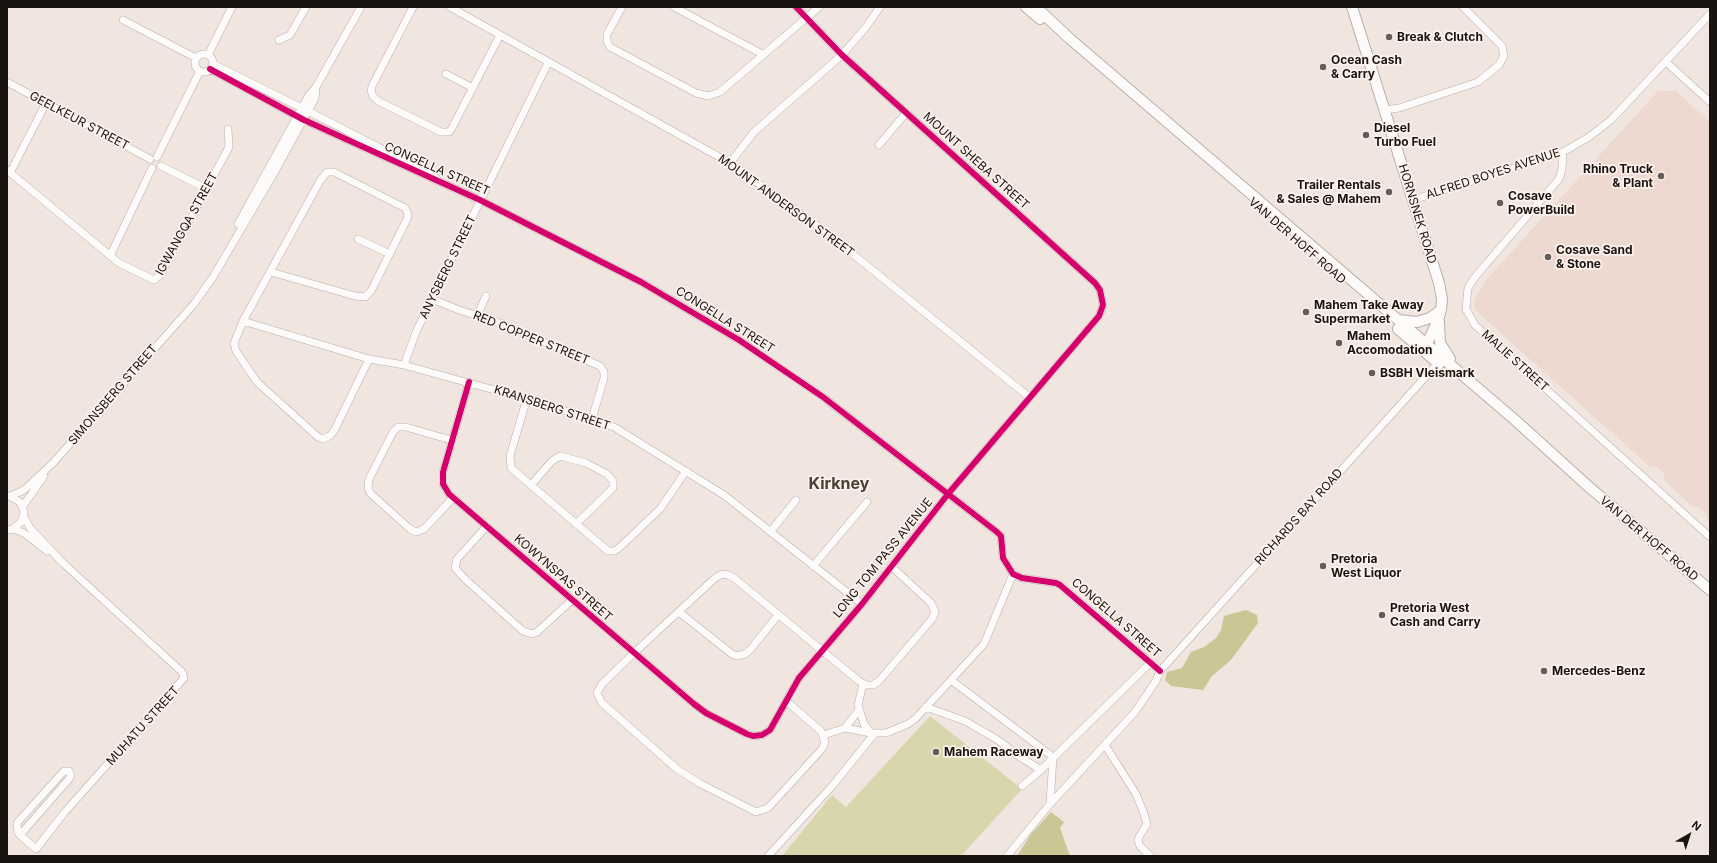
<!DOCTYPE html>
<style>
body{margin:0}
#map{position:relative;width:1717px;height:863px;overflow:hidden;background:#f0e5df;font-family:Inter,sans-serif}
canvas{display:block}
.frame{position:absolute;inset:0;border:8px solid #1a1411;pointer-events:none}
.north{position:absolute;left:1669px;top:815px;width:40px;height:40px;-webkit-text-stroke:3px #fdf1ec;paint-order:stroke;rotate:39deg;font-size:11px;font-weight:700;line-height:16px;text-align:center;color:#1a1411}
.north::after{content:'';display:block;margin:auto;width:14px;height:18px;background:#1a1411;clip-path:polygon(50% 0,100% 100%,50% 72%,0 100%)}
</style>
<div id="map">
<canvas width="1717" height="863"></canvas>
<div class="frame"></div>
<div class="north">N</div>
</div>
<script>
const c = document.querySelector('canvas').getContext('2d');
c.lineJoin = 'round';
function fillPath(path, color) {
  c.fillStyle = color;
  c.fill(path, 'evenodd');
}
function poly(rows) {
  const path = new Path2D();
  for (const r of rows) {
    if (r.length === 3) {
      path.moveTo(r[0] + r[2], r[1]);
      path.arc(r[0], r[1], r[2], 0, 2 * Math.PI);
      continue;
    }
    path.moveTo(r[0], r[1]);
    for (let i = 2; i < r.length; i += 2) path.lineTo(r[i], r[i + 1]);
  }
  return path;
}
function stroke(path, color, width, dash) {
  c.strokeStyle = color;
  c.lineWidth = width;
  c.lineCap = dash ? 'butt' : 'round';
  c.setLineDash(dash || []);
  c.stroke(path);
}
function label(font, color, halo, rows, align = 'center') {
  c.font = font + ' Inter,sans-serif';
  c.lineWidth = 3.5;
  c.setLineDash([]);
  c.textBaseline = 'middle';
  c.strokeStyle = halo;
  c.fillStyle = color;
  for (const [text, x, y, turn = 0] of rows) {
    c.save();
    c.translate(x, y);
    c.rotate((+turn || 0) * Math.PI / 180);
    c.textAlign = isNaN(turn) ? turn : align;
    if (halo) c.strokeText(text, 0, 0);
    c.fillText(text, 0, 0);
    c.restore();
  }
}
const built = poly([
 [1658,91,1676,91,1710,122,1710,522,1707,519,1705,513,1699,507,1693,507,1664,480,1665,475,1656,466,1650,467,1474,309,1474,300,1487,279]
]);
const green = poly([
 [930,716,1022,789,961,856,782,856,832,795,846,807]
]);
const forest = poly([
 [1246,610,1257,615,1258,623,1231,660,1212,676,1203,690,1171,686,1165,680,1167,672,1182,668,1191,652,1204,647,1216,638,1221,630,1224,616],
 [1051,812,1064,822,1060,828,1070,856,1017,856,1031,834]
]);
const minor = poly([
 [413,7,372,86,371,91,373,96,378,101,441,132,449,132,452,128,500,35],
 [450,7,730,163,822,229,1029,397],
 [622,7,607,34,607,41,610,47,696,93,708,96,720,92,819,7],
 [674,7,764,55],
 [123,20,196,58],
 [279,40,290,35,306,7],
 [204,63,9],
 [208,55,232,7],
 [1666,62,1710,102],
 [213,64,308,111,429,173,437,179],
 [210,69,304,120,480,200,641,282,739,340,823,397,997,532,1001,536,1003,558,1013,574,1022,578,1056,583,1060,585,1160,671],
 [446,74,473,88],
 [7,82,150,159],
 [1385,110,1399,108,1478,82,1499,65,1504,56,1502,46,1463,7],
 [879,145,906,113],
 [1563,152,1562,169,1559,179,1475,277,1468,288,1466,309,1475,325,1710,537],
 [157,157,200,71],
 [730,163,754,132,842,55,866,27,880,7],
 [161,166,207,189],
 [7,170,119,263,154,280,160,275,229,147,228,129],
 [10,173,46,103],
 [1413,200,1563,152,1589,137,1611,120,1710,14],
 [238,224,309,95,316,87,361,7],
 [358,239,390,254],
 [110,256,152,168],
 [271,272,355,296,365,297,371,291,407,219,408,214,405,208,334,172,327,172,320,181,243,321,234,343,236,351,257,382,318,437,323,439,331,435,335,429,369,359],
 [432,299,459,310,500,323,600,366,604,372,604,378,592,419],
 [477,316,486,296],
 [243,321,369,359,404,365,545,404,614,427,724,495,862,604],
 [404,365,416,332,432,299,548,63],
 [469,382,443,472,443,484,449,494,694,704,706,713,747,734,753,736,762,735,770,730,799,678,862,604,948,494,1099,316,1103,305,1100,290,1095,283,842,55,796,7],
 [527,398,510,456,511,468,608,551,614,551,619,548,660,509,686,471],
 [451,440,406,427,398,427,393,432,369,479,368,487,370,493,410,529,416,532,424,529,453,498],
 [531,485,552,461,560,456,586,463,607,474,613,481,613,488,576,524],
 [11,496,24,490,53,463,194,304,213,277,273,175,308,111,315,98,316,87],
 [23,506,44,476],
 [486,527,457,559,455,568,465,579,523,631,532,634,537,632,572,600],
 [13,529,24,533,47,551],
 [7,530,13,529,21,522,24,512,20,502,9,496],
 [771,531,796,500],
 [813,566,867,502],
 [679,612,732,654,737,656,745,654,750,650,778,615],
 [951,680,1053,757,1050,804],
 [863,684,858,705,864,724,871,733],
 [786,701,821,731,825,742,822,749,768,808,756,812,699,783,677,769,602,703,597,693,602,684,634,653,715,578,722,574,728,575,734,578,859,681,866,685,873,685,879,681,932,619,935,612,931,603,891,566],
 [926,707,965,721,998,740,1020,757,1041,770],
 [845,728,859,710],
 [824,735,845,728,871,733,886,733,908,724,916,718,984,644,1013,574],
 [1105,745,1136,794,1143,811,1147,824,1139,837,1138,841,1140,846,1150,856],
 [1022,786,1041,770,1150,663],
 [20,835,69,779,71,775,69,771,64,771,17,823,18,832,20,835,36,849,64,813,184,678,182,672,63,563,30,528,24,517],
 [768,856,833,785,875,733],
 [1007,856,1050,804,1135,712,1156,681,1160,671,1438,363]
]);
const secondary = poly([
 [1026,7,1040,19],
 [1036,7,1069,38,1515,420,1589,487,1710,590],
 [1352,7,1439,283,1442,299,1441,310,1438,320,1424,350],
 [1398,320,1417,322,1430,318,1441,310],
 [1439,322,1440,343,1450,359],
 [1398,329,1439,364]
]);
const cycleway = poly([
 [210,69,304,120,480,200,641,282,739,340,823,397,997,532,1001,536,1003,558,1013,574,1022,578,1056,583,1060,585,1160,671],
 [469,382,443,472,443,484,449,494,694,704,706,713,747,734,753,736,762,735,770,730,799,678,862,604,948,494,1099,316,1103,305,1100,290,1095,283,842,55,796,7]
]);
const markers = [
 [1389,37,4,"#655d59"],
 [1323,67,4,"#655d59"],
 [1366,135,4,"#655d59"],
 [1661,176,4,"#655d59"],
 [1389,192,4,"#655d59"],
 [1500,203,4,"#655d59"],
 [1548,257,4,"#655d59"],
 [1306,312,4,"#655d59"],
 [1339,343,4,"#655d59"],
 [1372,373,4,"#655d59"],
 [1323,566,4,"#655d59"],
 [1382,615,4,"#655d59"],
 [1544,671,4,"#655d59"],
 [936,752,4,"#655d59"]
];
const poiNames = [
 ["Break & Clutch",1397,37],
 ["Ocean Cash",1331,60],
 ["& Carry",1331,74],
 ["Diesel",1374,128],
 ["Turbo Fuel",1374,142],
 ["Rhino Truck",1653,169,"right"],
 ["& Plant",1653,183,"right"],
 ["Trailer Rentals",1381,185,"right"],
 ["& Sales @ Mahem",1381,199,"right"],
 ["Cosave",1508,196],
 ["PowerBuild",1508,210],
 ["Cosave Sand",1556,250],
 ["& Stone",1556,264],
 ["Mahem Take Away",1314,305],
 ["Supermarket",1314,319],
 ["Mahem",1347,336],
 ["Accomodation",1347,350],
 ["BSBH Vleismark",1380,373],
 ["Pretoria",1331,559],
 ["West Liquor",1331,573],
 ["Pretoria West",1390,608],
 ["Cash and Carry",1390,622],
 ["Mercedes-Benz",1552,671],
 ["Mahem Raceway",944,752]
];
const streetNames = [
 ["GEELKEUR STREET",79,121,28],
 ["MOUNT SHEBA STREET",976,161,42],
 ["CONGELLA STREET",437,169,24],
 ["ALFRED BOYES AVENUE",1493,174,-18],
 ["MOUNT ANDERSON STREET",786,206,36],
 ["HORNSNEK ROAD",1417,214,73],
 ["IGWANGQA STREET",187,224,-61],
 ["VAN DER HOFF ROAD",1297,241,41],
 ["ANYSBERG STREET",448,267,-64],
 ["CONGELLA STREET",725,320,32],
 ["RED COPPER STREET",531,338,22],
 ["MALIE STREET",1515,361,42],
 ["SIMONSBERG STREET",113,395,-49],
 ["KRANSBERG STREET",552,408,18],
 ["RICHARDS BAY ROAD",1299,517,-48],
 ["VAN DER HOFF ROAD",1649,539,40],
 ["LONG TOM PASS AVENUE",883,558,-51],
 ["KOWYNSPAS STREET",563,578,41],
 ["CONGELLA STREET",1116,618,41],
 ["MUHATU STREET",143,726,-48]
];
const districtNames = [
 ["Kirkney",839,484]
];
fillPath(built, '#edd9cf');
fillPath(green, '#d9d6ae');
fillPath(forest, '#cac794');
stroke(minor, '#b7afaa', 8);
stroke(secondary, '#b7afaa', 12);
stroke(minor, '#fdfbfa', 7);
stroke(secondary, '#fdfbfa', 10);
stroke(cycleway, '#d6006c', 6);
for (const [x, y, r, color] of markers) {
  const dot = new Path2D();
  dot.arc(x, y, r, 0, 2 * Math.PI);
  c.fillStyle = color;
  c.fill(dot);
  stroke(dot, '#fdf1ec', 1.5);
}
label('bold 12px', '#1a1411', '#fdf1ec', poiNames, 'left');
label('12px', '#1a1411', '#fdf1ec', streetNames);
label('bold 16px', '#4d3e37', '#fdf1ec', districtNames);
</script>
